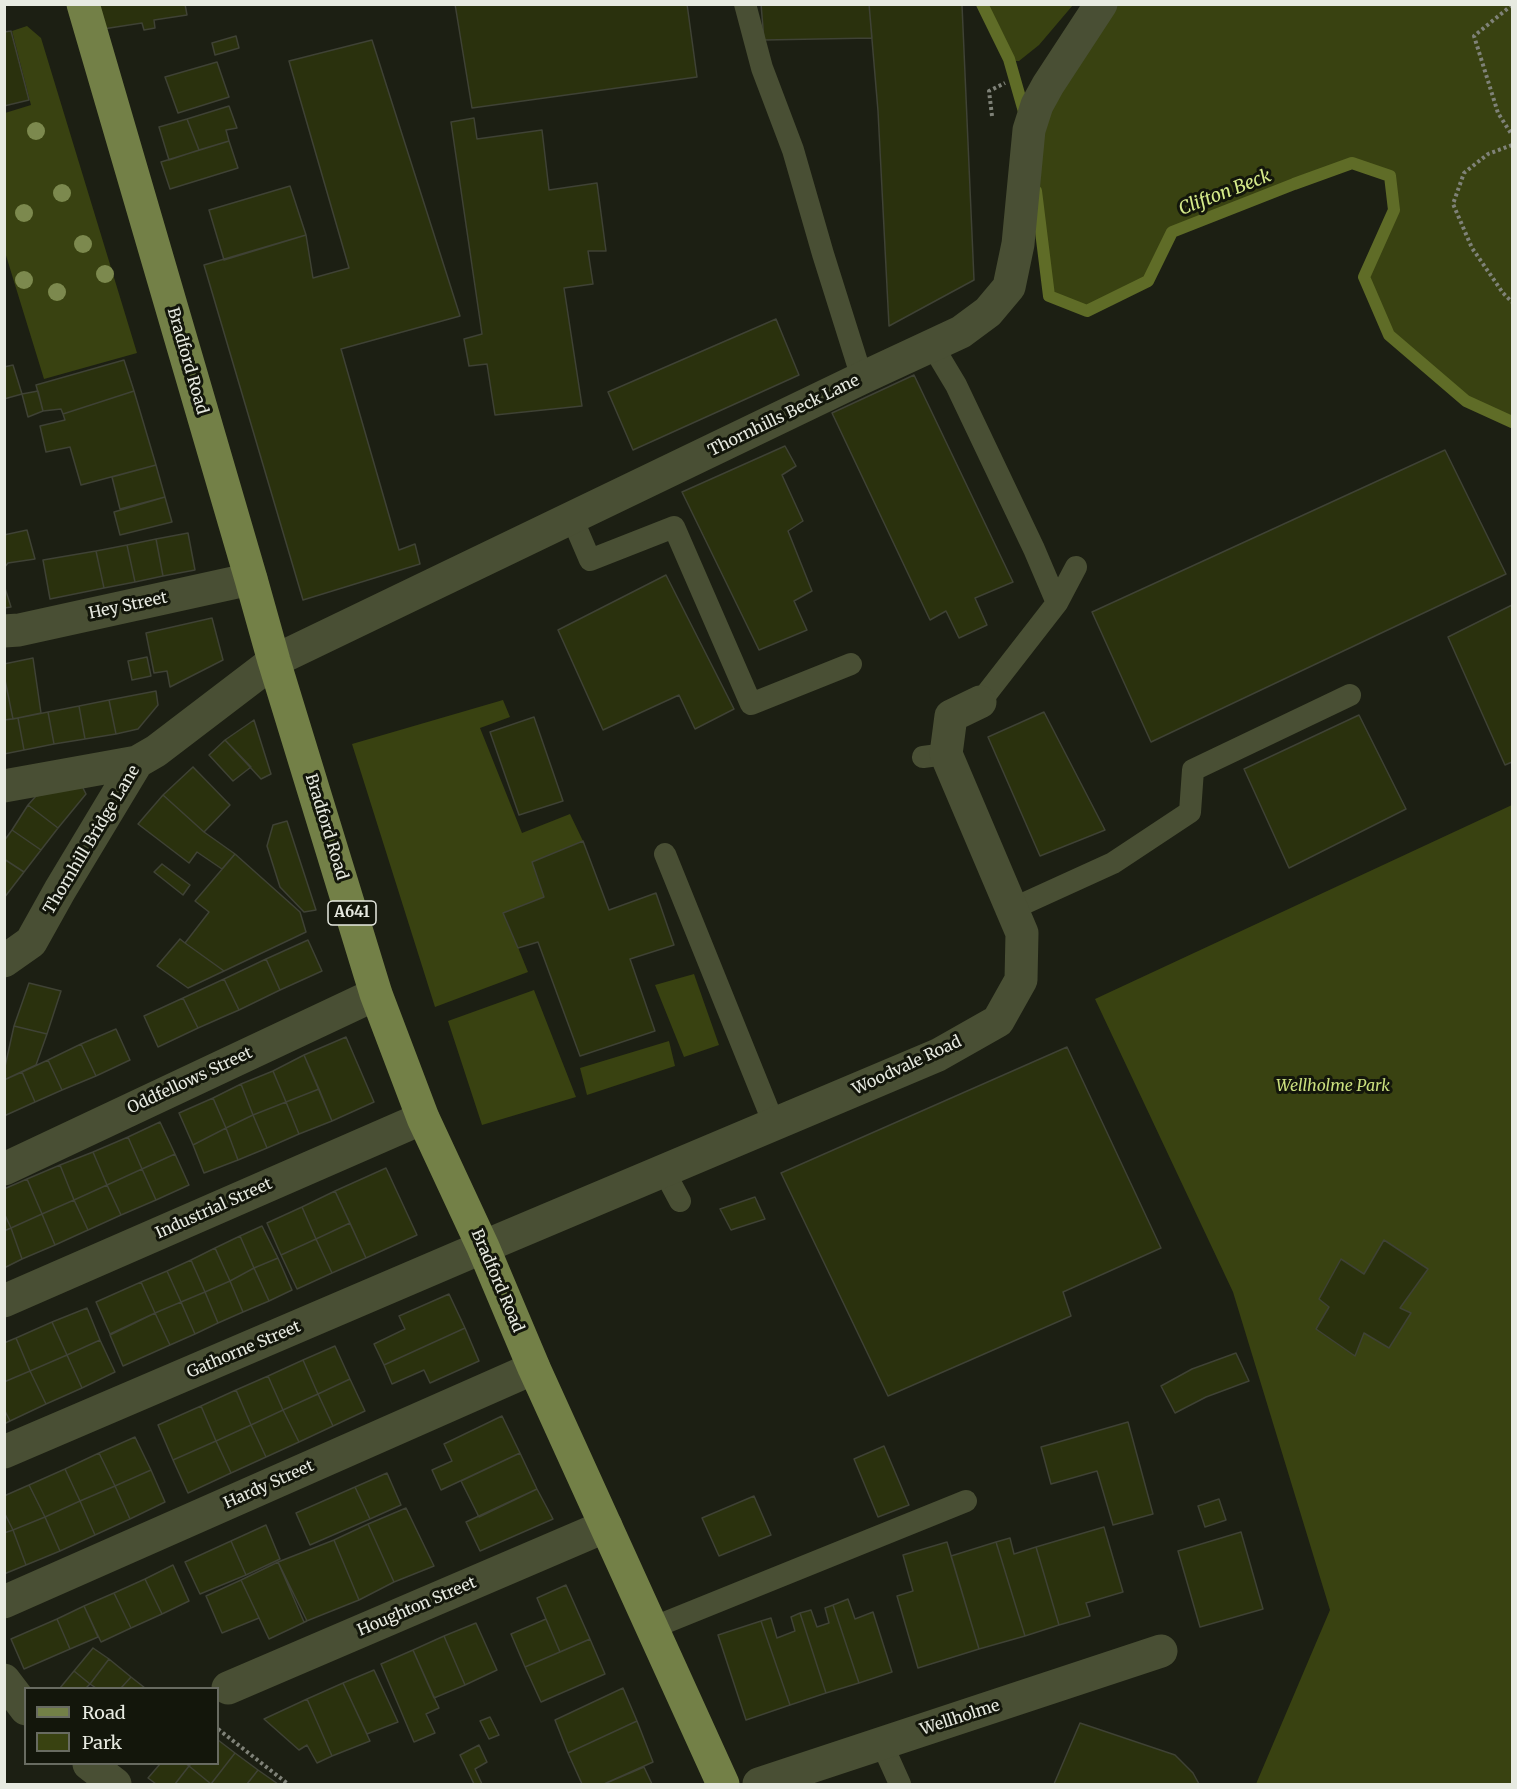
<!DOCTYPE html>
<style>
body{margin:0}
#map{position:relative;width:1517px;height:1789px;overflow:hidden;background:#1c1f13;font-family:Merriweather,serif}
canvas{display:block}
.frame{position:absolute;inset:0;border:6px solid #e7eae1;pointer-events:none}
.legend{position:absolute;left:24px;top:1687px;width:195px;height:78px;box-sizing:border-box;background:#13160b;border:2px solid #686b61;margin:0;padding:8px 10px;list-style:none;font-size:18px;color:#e7eae1}
.legend li{display:flex;align-items:center;gap:12px;height:30px}
.legend b{width:30px;border:2px solid #686b61}
</style>
<div id="map">
<canvas width="1517" height="1789"></canvas>
<div class="frame"></div>
<ul class="legend">
<li><b style="height:8px;background:#738047"></b>Road</li>
<li><b style="height:16px;background:#394211"></b>Park</li>
</ul>
</div>
<script>
const c = document.querySelector('canvas').getContext('2d');
c.lineJoin = 'round';
function fillPath(path, color) {
  c.fillStyle = color;
  c.fill(path, 'evenodd');
}
function poly(rows) {
  const path = new Path2D();
  for (const r of rows) {
    path.moveTo(r[0], r[1]);
    for (let i = 2; i < r.length; i += 2) path.lineTo(r[i], r[i + 1]);
  }
  return path;
}
function stroke(path, color, width, dash) {
  c.strokeStyle = color;
  c.lineWidth = width;
  c.lineCap = dash ? 'butt' : 'round';
  c.setLineDash(dash || []);
  c.stroke(path);
}
function label(font, color, halo, rows, align = 'center') {
  c.font = font + ' Merriweather,serif';
  c.lineWidth = 6;
  c.setLineDash([]);
  c.textBaseline = 'middle';
  c.strokeStyle = halo;
  c.fillStyle = color;
  for (const [text, x, y, turn = 0] of rows) {
    c.save();
    c.translate(x, y);
    c.rotate((+turn || 0) * Math.PI / 180);
    c.textAlign = isNaN(turn) ? turn : align;
    if (halo) c.strokeText(text, 0, 0);
    c.fillText(text, 0, 0);
    c.restore();
  }
}
const green = poly([
 [977,5,1073,5,1039,45,1019,61,1004,61],
 [1114,5,1512,5,1512,422,1466,401,1389,335,1364,277,1394,210,1390,176,1351,163,1172,232,1148,281,1087,311,1049,296,1032,158,1052,98],
 [27,26,41,38,137,353,44,379,4,249,5,113,31,105,12,31],
 [503,700,510,717,480,728,522,833,570,814,583,841,533,862,544,897,504,913,528,972,435,1007,352,744],
 [1512,805,1512,1784,1256,1784,1330,1610,1233,1292,1095,999],
 [694,974,719,1045,684,1057,655,985],
 [534,990,576,1097,482,1125,448,1021],
 [669,1041,675,1066,587,1095,580,1068]
]);
const stream = poly([
 [982,4,1009,59,1025,115],
 [1036,191,1049,296,1087,311,1148,281,1172,232,1294,184,1352,163,1390,176,1394,210,1364,277,1389,335,1466,401,1512,422]
]);
const building = poly([
 [99,4,185,4,187,15,154,20,155,28,144,30,142,23,103,29,99,4],
 [455,4,687,4,697,77,472,108,455,4],
 [761,4,869,4,872,38,764,40,761,4],
 [869,4,962,5,974,280,889,326,878,111,869,4],
 [11,31,29,100,4,106,4,32,11,31],
 [236,36,239,48,215,55,212,43,236,36],
 [372,40,460,316,341,349,399,550,415,544,420,564,303,600,204,265,306,235,313,278,349,268,289,61,372,40],
 [217,62,229,97,178,113,165,77,217,62],
 [229,106,237,128,226,130,229,141,199,150,187,119,229,106],
 [474,118,477,139,542,130,549,190,597,183,606,251,588,251,593,284,564,288,582,406,495,415,487,364,469,366,464,339,482,334,451,122,474,118],
 [187,119,199,150,169,160,159,127,187,119],
 [229,141,238,168,170,189,161,162,229,141],
 [290,186,306,235,224,260,209,210,290,186],
 [776,319,799,375,633,450,608,392,776,319],
 [124,360,134,391,63,414,61,409,43,411,36,385,124,360],
 [13,365,22,394,4,399,4,367,13,365],
 [914,375,1013,582,975,598,987,625,959,638,946,611,930,620,832,413,914,375],
 [38,391,43,411,28,417,22,394,38,391],
 [134,391,156,465,81,485,70,447,46,452,40,426,65,420,63,414,134,391],
 [785,446,796,466,782,475,803,521,788,531,812,591,794,601,807,630,759,650,682,492,785,446],
 [1445,450,1506,574,1151,742,1092,612,1445,450],
 [156,465,165,497,120,509,112,477,156,465],
 [165,497,172,522,120,535,114,512,165,497],
 [27,530,35,559,8,563,4,568,4,535,27,530],
 [188,533,195,570,163,576,156,539,188,533],
 [156,539,163,576,135,582,127,545,156,539],
 [127,545,135,582,104,588,96,551,127,545],
 [96,551,104,588,50,599,43,560,96,551],
 [666,575,734,709,695,729,679,695,603,730,558,630,666,575],
 [4,585,11,607,4,608,4,585],
 [1512,605,1512,762,1505,765,1448,637,1512,605],
 [212,618,223,660,170,687,167,671,154,673,146,633,212,618],
 [147,657,151,676,132,680,128,661,147,657],
 [33,658,41,713,13,719,4,675,4,664,33,658],
 [4,675,13,719,4,720,4,675],
 [156,691,158,705,138,729,116,734,109,700,156,691],
 [109,700,116,734,85,739,79,706,109,700],
 [79,706,85,739,54,744,48,712,79,706],
 [48,712,54,744,24,750,18,718,48,712],
 [1044,712,1105,830,1040,856,988,737,1044,712],
 [1359,715,1406,809,1289,868,1244,769,1359,715],
 [534,717,563,801,519,815,490,732,534,717],
 [18,718,24,750,4,754,4,720,18,718],
 [254,720,271,774,261,779,225,740,254,720],
 [225,740,251,767,233,781,209,755,225,740],
 [193,767,230,805,204,832,163,795,193,767],
 [82,786,86,794,58,828,28,805,36,796,82,786],
 [163,795,204,832,235,854,222,869,197,852,189,863,138,824,163,795],
 [28,805,58,828,41,850,12,830,28,805],
 [287,821,316,910,304,912,280,887,267,846,273,825,287,821],
 [12,830,41,850,24,872,4,859,4,841,12,830],
 [583,841,609,910,656,893,674,945,630,959,655,1031,580,1056,538,942,518,948,503,913,544,897,532,862,583,841],
 [235,854,300,912,306,932,224,971,185,943,209,912,195,901,235,854],
 [4,859,24,872,4,898,4,859],
 [162,864,190,885,183,895,154,872,162,864],
 [180,939,185,943,224,971,188,988,157,966,180,939],
 [308,940,322,971,280,990,266,959,308,940],
 [266,959,280,990,239,1010,224,979,266,959],
 [224,979,239,1010,198,1028,183,998,224,979],
 [29,983,61,991,47,1034,14,1026,29,983],
 [183,998,198,1028,158,1047,144,1016,183,998],
 [14,1026,47,1034,36,1065,4,1080,4,1071,14,1026],
 [116,1029,130,1060,96,1076,81,1044,116,1029],
 [346,1037,374,1102,332,1121,304,1055,346,1037],
 [81,1044,96,1076,62,1090,48,1060,81,1044],
 [1067,1047,1161,1248,1063,1292,1071,1316,888,1396,781,1173,1067,1047],
 [304,1055,319,1089,286,1102,273,1071,304,1055],
 [48,1060,62,1090,35,1102,22,1072,48,1060],
 [273,1071,286,1102,253,1115,241,1084,273,1071],
 [22,1072,35,1102,4,1116,4,1080,22,1072],
 [241,1084,253,1115,226,1128,213,1098,241,1084],
 [319,1089,332,1121,299,1134,286,1102,319,1089],
 [213,1098,226,1128,193,1145,179,1113,213,1098],
 [286,1102,299,1134,267,1148,253,1115,286,1102],
 [253,1115,267,1148,238,1160,226,1128,253,1115],
 [160,1122,175,1154,142,1169,128,1137,160,1122],
 [226,1128,238,1160,204,1173,193,1145,226,1128],
 [128,1137,142,1169,107,1185,93,1152,128,1137],
 [93,1152,107,1185,74,1200,60,1165,93,1152],
 [175,1154,189,1185,156,1200,142,1169,175,1154],
 [60,1165,74,1200,42,1214,27,1179,60,1165],
 [386,1168,417,1235,366,1258,335,1191,386,1168],
 [142,1169,156,1200,121,1215,107,1185,142,1169],
 [27,1179,42,1214,11,1228,4,1213,4,1189,27,1179],
 [107,1185,121,1215,88,1230,74,1200,107,1185],
 [335,1191,350,1223,316,1239,302,1207,335,1191],
 [755,1197,765,1219,731,1230,720,1209,755,1197],
 [74,1200,88,1230,55,1245,42,1214,74,1200],
 [302,1207,316,1239,281,1255,267,1223,302,1207],
 [4,1213,11,1228,4,1231,4,1213],
 [42,1214,55,1245,22,1259,11,1228,42,1214],
 [350,1223,366,1258,332,1273,316,1239,350,1223],
 [262,1226,278,1258,254,1268,240,1236,262,1226],
 [11,1228,22,1259,4,1268,4,1231,11,1228],
 [240,1236,254,1268,230,1281,215,1248,240,1236],
 [316,1239,332,1273,297,1289,281,1255,316,1239],
 [1384,1240,1428,1269,1400,1308,1411,1313,1389,1348,1364,1333,1355,1356,1316,1329,1329,1307,1319,1299,1341,1259,1364,1274,1384,1240],
 [215,1248,230,1281,205,1292,191,1260,215,1248],
 [278,1258,292,1290,269,1301,254,1268,278,1258],
 [191,1260,205,1292,181,1302,167,1271,191,1260],
 [254,1268,269,1301,243,1312,230,1281,254,1268],
 [167,1271,181,1302,155,1313,141,1282,167,1271],
 [230,1281,243,1312,218,1323,205,1292,230,1281],
 [141,1282,155,1313,110,1334,96,1302,141,1282],
 [205,1292,218,1323,195,1334,181,1302,205,1292],
 [449,1294,465,1328,384,1365,374,1344,405,1329,399,1316,449,1294],
 [181,1302,195,1334,170,1345,155,1313,181,1302],
 [87,1308,100,1340,67,1355,52,1322,87,1308],
 [155,1313,170,1345,123,1366,110,1335,155,1313],
 [52,1322,67,1355,30,1371,16,1338,52,1322],
 [465,1328,479,1361,430,1383,424,1370,392,1384,384,1365,465,1328],
 [16,1338,30,1371,4,1382,4,1343,16,1338],
 [100,1340,115,1372,82,1388,67,1355,100,1340],
 [335,1346,350,1379,318,1394,303,1360,335,1346],
 [1236,1353,1249,1381,1206,1397,1175,1413,1161,1386,1192,1369,1236,1353],
 [67,1355,82,1388,46,1404,30,1371,67,1355],
 [303,1360,318,1394,283,1410,268,1376,303,1360],
 [30,1371,46,1404,10,1421,4,1409,4,1382,30,1371],
 [268,1376,283,1410,251,1425,236,1390,268,1376],
 [350,1379,365,1411,333,1426,318,1394,350,1379],
 [236,1390,251,1425,216,1441,201,1406,236,1390],
 [318,1394,333,1426,299,1442,283,1410,318,1394],
 [201,1406,216,1441,173,1460,158,1425,201,1406],
 [4,1409,10,1421,4,1424,4,1409],
 [283,1410,299,1442,266,1457,251,1425,283,1410],
 [502,1416,520,1453,441,1490,432,1470,452,1461,444,1444,502,1416],
 [1128,1422,1153,1514,1113,1525,1097,1471,1051,1484,1041,1447,1128,1422],
 [251,1425,266,1457,231,1473,216,1441,251,1425],
 [135,1437,151,1470,115,1486,99,1453,135,1437],
 [216,1441,231,1473,188,1493,173,1460,216,1441],
 [884,1446,909,1505,878,1517,854,1459,884,1446],
 [99,1453,115,1486,80,1501,65,1469,99,1453],
 [520,1453,537,1489,479,1517,461,1481,520,1453],
 [65,1469,80,1501,45,1517,29,1485,65,1469],
 [151,1470,165,1502,130,1519,115,1486,151,1470],
 [387,1473,401,1505,370,1519,355,1487,387,1473],
 [29,1485,45,1517,13,1530,4,1512,4,1496,29,1485],
 [115,1486,130,1519,95,1535,80,1501,115,1486],
 [355,1487,370,1519,310,1545,296,1513,355,1487],
 [537,1489,553,1519,480,1551,466,1522,537,1489],
 [754,1496,771,1535,719,1556,702,1518,754,1496],
 [1219,1499,1226,1520,1205,1527,1198,1506,1219,1499],
 [80,1501,95,1535,60,1551,45,1517,80,1501],
 [406,1508,434,1566,394,1582,368,1524,406,1508],
 [4,1512,13,1530,4,1533,4,1512],
 [45,1517,60,1551,26,1565,13,1530,45,1517],
 [368,1524,394,1582,359,1600,334,1540,368,1524],
 [266,1525,280,1559,246,1575,231,1541,266,1525],
 [1104,1527,1123,1592,1086,1603,1090,1616,1059,1625,1036,1547,1104,1527],
 [13,1530,26,1565,4,1574,4,1533,13,1530],
 [1241,1532,1263,1609,1200,1627,1178,1551,1241,1532],
 [1010,1538,1014,1554,1036,1547,1059,1625,1025,1636,996,1542,1010,1538],
 [334,1540,359,1600,304,1622,278,1562,334,1540],
 [231,1541,246,1575,200,1594,185,1562,231,1541],
 [947,1542,979,1649,918,1668,897,1596,913,1591,903,1555,947,1542],
 [996,1542,1025,1636,979,1649,951,1556,996,1542],
 [278,1562,307,1621,269,1639,241,1580,278,1562],
 [173,1565,189,1601,162,1614,145,1579,173,1565],
 [145,1579,162,1614,131,1628,114,1593,145,1579],
 [241,1580,259,1618,222,1633,206,1596,241,1580],
 [566,1585,590,1639,560,1652,537,1598,566,1585],
 [114,1593,131,1628,101,1642,84,1606,114,1593],
 [848,1599,855,1619,873,1612,892,1672,859,1683,833,1605,848,1599],
 [833,1605,859,1683,826,1693,800,1613,811,1610,817,1627,829,1623,825,1608,833,1605],
 [84,1606,98,1637,70,1649,57,1619,84,1606],
 [800,1613,826,1693,790,1705,761,1621,771,1618,777,1638,795,1631,791,1617,800,1613],
 [57,1619,70,1649,24,1669,11,1639,57,1619],
 [546,1619,560,1652,525,1667,511,1634,546,1619],
 [761,1621,790,1705,746,1720,718,1635,761,1621],
 [476,1623,497,1670,465,1685,444,1636,476,1623],
 [444,1636,465,1685,434,1698,413,1650,444,1636],
 [590,1639,605,1674,541,1702,525,1667,590,1639],
 [93,1648,109,1659,90,1684,74,1671,93,1648],
 [413,1650,439,1708,426,1714,435,1733,414,1742,381,1664,413,1650],
 [109,1659,131,1677,121,1688,96,1688,90,1684,109,1659],
 [374,1670,398,1722,367,1734,343,1683,374,1670],
 [74,1671,90,1684,86,1688,60,1688,74,1671],
 [131,1677,145,1688,121,1688,131,1677],
 [343,1683,370,1741,332,1756,307,1699,343,1683],
 [623,1688,637,1721,568,1753,555,1720,623,1688],
 [307,1699,332,1756,317,1763,307,1745,299,1750,264,1719,307,1699],
 [490,1717,499,1735,489,1739,480,1721,490,1717],
 [637,1721,653,1762,604,1784,582,1784,568,1753,637,1721],
 [1080,1723,1175,1755,1193,1773,1199,1784,1054,1784,1080,1723],
 [218,1740,235,1753,211,1784,189,1766,191,1764,218,1764,218,1740],
 [479,1745,487,1762,475,1769,482,1784,474,1784,460,1755,479,1745],
 [235,1753,258,1770,247,1784,211,1784,235,1753],
 [160,1764,186,1764,189,1766,175,1784,156,1784,148,1778,160,1764],
 [189,1766,211,1784,175,1784,189,1766],
 [644,1767,652,1784,604,1784,644,1767],
 [258,1770,278,1784,247,1784,258,1770]
]);
const path = poly([
 [1512,5,1474,36,1498,113,1512,135],
 [992,116,989,91,1005,83],
 [1512,145,1488,154,1464,173,1453,204,1472,248,1503,293,1512,302],
 [218,1729,288,1784]
]);
const lane = poly([
 [745,4,762,68,793,150,823,254,862,378],
 [932,345,956,385,1034,549,1057,603,980,702],
 [572,518,590,560,674,527,751,704,851,664],
 [1057,603,1076,567],
 [923,757,946,754],
 [665,854,774,1124],
 [1012,909,1113,863,1190,812,1193,770,1350,695],
 [664,1171,680,1201],
 [652,1628,966,1501],
 [882,1744,900,1784]
]);
const street = poly([
 [4,631,19,630,251,579],
 [4,786,137,762],
 [4,961,31,942,60,890,137,762,156,751,274,661,862,378,961,332,988,312,1009,287,1018,244,1029,130,1037,105,1048,85,1101,4],
 [4,1169,376,994],
 [4,1301,423,1118],
 [4,1452,483,1247,938,1055,998,1021,1021,980,1022,933,946,754,951,716,980,702],
 [4,1602,534,1368],
 [4,1680,26,1709],
 [228,1688,606,1526],
 [89,1764,115,1784],
 [759,1784,1161,1651]
]);
const primary = poly([
 [83,4,251,579,274,661,376,994,423,1118,483,1247,534,1368,723,1784]
]);
const trees = [
 [36,131],
 [62,193],
 [24,213],
 [83,244],
 [105,274],
 [24,280],
 [57,292]
];
const shields = [
 [352,913,48]
];
const shieldNames = [
 ["A641",352,913]
];
const streetNames = [
 ["Bradford Road",187,361,74],
 ["Thornhills Beck Lane",784,416,-26],
 ["Hey Street",128,606,-12],
 ["Bradford Road",326,827,73],
 ["Thornhill Bridge Lane",92,840,-59],
 ["Woodvale Road",907,1066,-25],
 ["Oddfellows Street",190,1081,-25],
 ["Industrial Street",214,1209,-24],
 ["Bradford Road",497,1281,67],
 ["Gathorne Street",244,1350,-23],
 ["Hardy Street",269,1485,-24],
 ["Houghton Street",417,1607,-23],
 ["Wellholme",960,1718,-18]
];
const parkNames = [
 ["Wellholme Park",1333,1086]
];
const waterNames = [
 ["Clifton Beck",1225,193,-21]
];
fillPath(green, '#394211');
stroke(stream, '#5f6c27', 12);
fillPath(building, '#2a310d');
stroke(building, '#3f4235', 1.5);
stroke(path, '#7f8278', 4, [3, 3]);
stroke(lane, '#494f34', 22);
stroke(street, '#494f34', 33);
stroke(primary, '#738047', 33);
c.fillStyle = '#7c894e';
for (const [x, y] of trees) {
  c.beginPath();
  c.arc(x, y, 9, 0, 2 * Math.PI);
  c.fill();
}
for (const [x, y, w] of shields) {
  const box = new Path2D();
  box.roundRect(x - w / 2, y - 12, w, 24, 4.5);
  c.fillStyle = '#13160b';
  c.fill(box);
  stroke(box, '#e7eae1', 1.5);
}
label('bold 15px', '#e7eae1', null, shieldNames);
label('16px', '#e7eae1', '#13160b', streetNames);
label('italic 16px', '#cadf7e', '#13160b', parkNames);
label('italic 18px', '#d6eb8a', '#13160b', waterNames);
</script>
